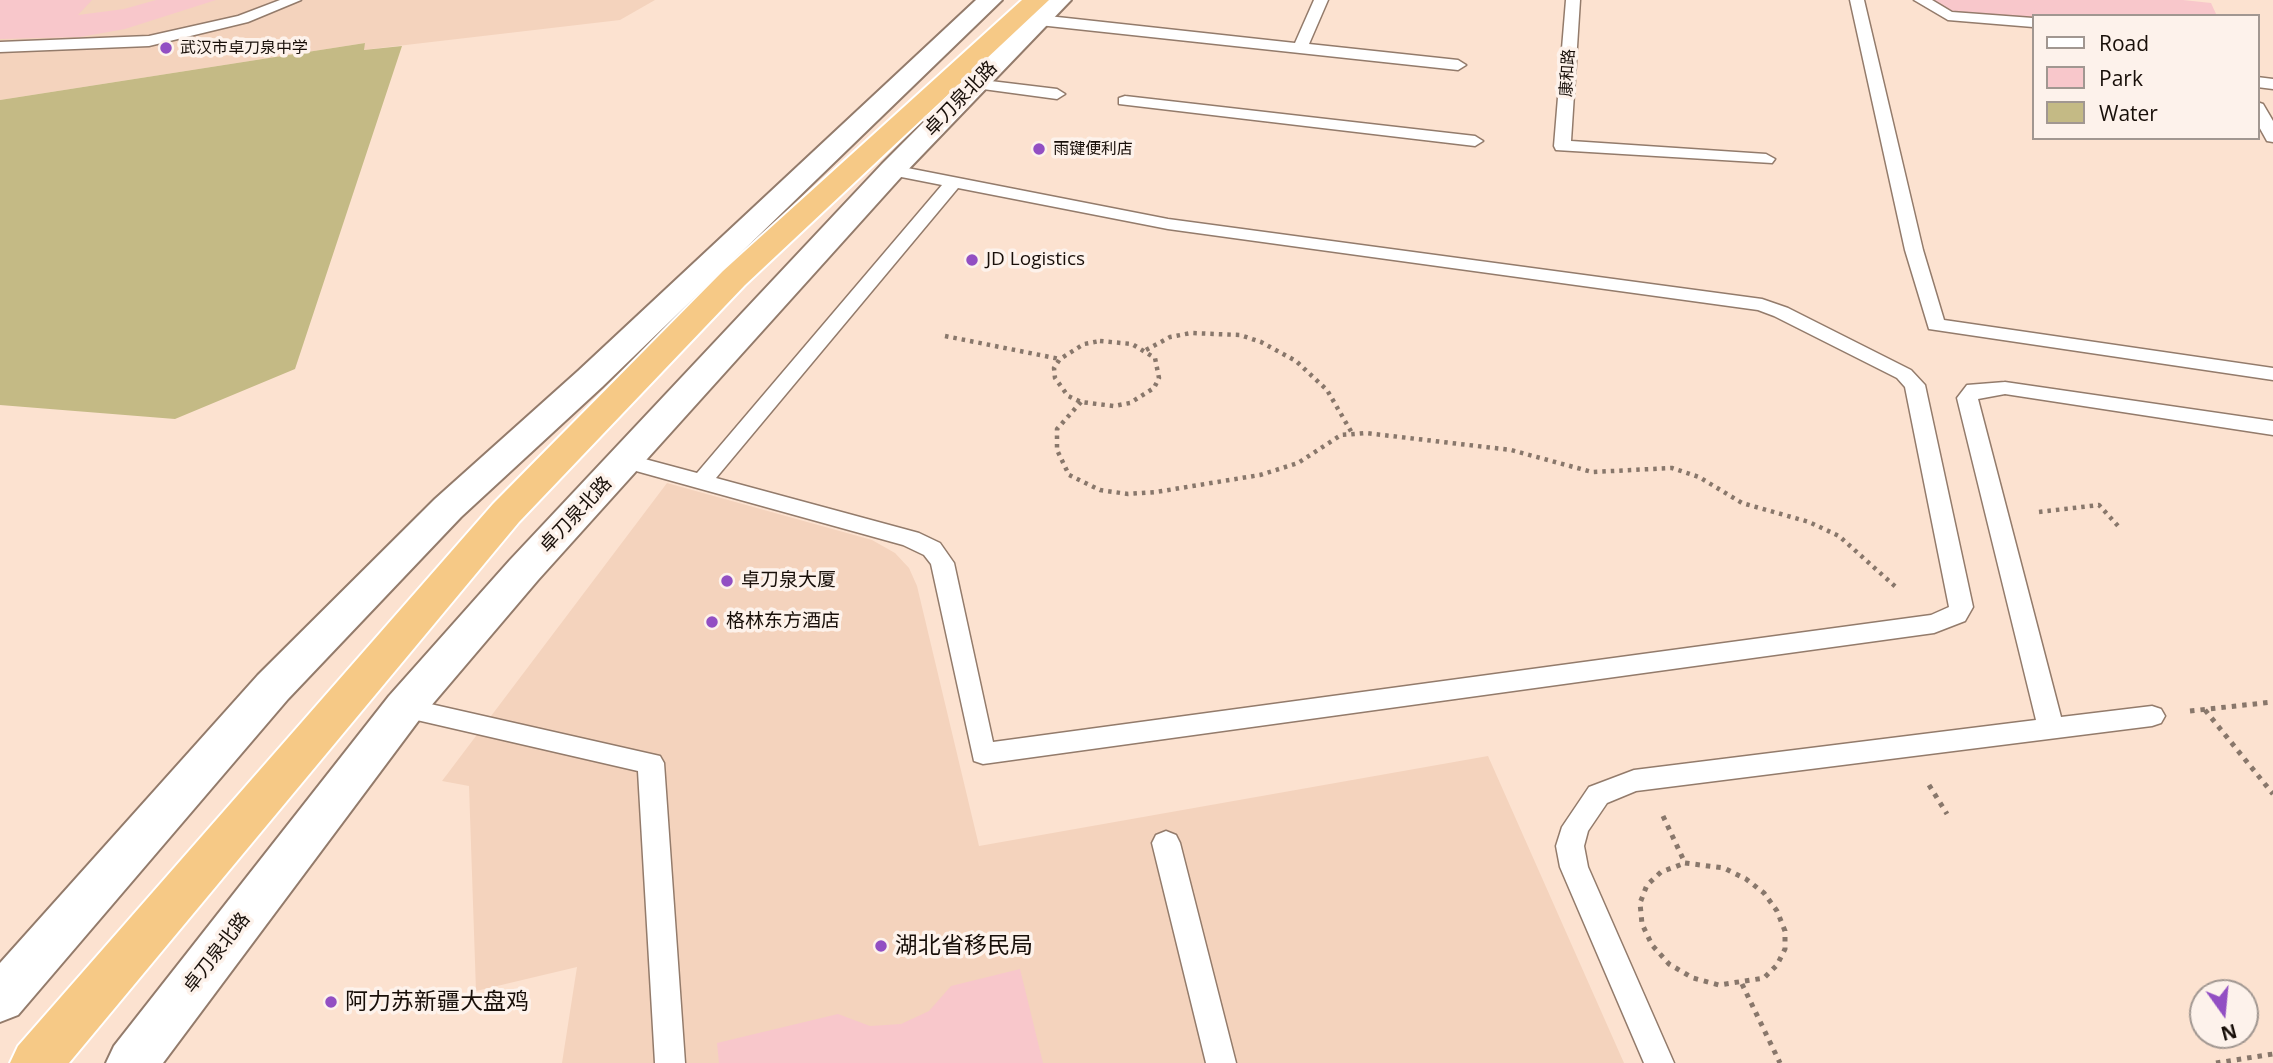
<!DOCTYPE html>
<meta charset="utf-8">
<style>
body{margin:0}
#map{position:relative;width:2273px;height:1063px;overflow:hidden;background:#fce2d0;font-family:"Open Sans",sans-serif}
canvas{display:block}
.legend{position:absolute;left:2032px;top:14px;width:228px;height:126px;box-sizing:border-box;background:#fdf2eb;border:2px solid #a19791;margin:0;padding:9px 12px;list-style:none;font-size:21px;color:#180f09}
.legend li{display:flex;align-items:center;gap:14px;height:35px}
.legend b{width:35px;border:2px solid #a19791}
.north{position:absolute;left:2189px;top:979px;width:70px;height:70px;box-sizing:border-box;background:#fdf2eb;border:2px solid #a19791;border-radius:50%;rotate:165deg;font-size:19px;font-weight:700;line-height:28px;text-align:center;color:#180f09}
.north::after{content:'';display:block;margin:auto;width:24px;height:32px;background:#924fc3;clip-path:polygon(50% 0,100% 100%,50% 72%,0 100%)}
</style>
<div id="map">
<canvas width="2273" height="1063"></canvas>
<ul class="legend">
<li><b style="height:9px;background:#fff"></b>Road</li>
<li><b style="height:19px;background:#f8c7cb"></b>Park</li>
<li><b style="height:19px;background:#c4ba85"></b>Water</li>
</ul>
<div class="north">N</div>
</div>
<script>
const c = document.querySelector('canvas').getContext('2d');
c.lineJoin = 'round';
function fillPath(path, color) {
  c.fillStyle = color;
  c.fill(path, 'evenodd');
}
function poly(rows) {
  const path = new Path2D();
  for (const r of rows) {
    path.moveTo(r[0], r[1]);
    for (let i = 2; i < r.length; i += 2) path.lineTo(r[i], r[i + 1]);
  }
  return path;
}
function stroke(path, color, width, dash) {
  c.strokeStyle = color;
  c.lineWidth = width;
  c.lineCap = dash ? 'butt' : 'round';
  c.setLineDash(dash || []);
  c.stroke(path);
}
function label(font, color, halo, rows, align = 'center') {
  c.font = font + ' "Open Sans","Noto Sans SC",sans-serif';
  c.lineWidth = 7;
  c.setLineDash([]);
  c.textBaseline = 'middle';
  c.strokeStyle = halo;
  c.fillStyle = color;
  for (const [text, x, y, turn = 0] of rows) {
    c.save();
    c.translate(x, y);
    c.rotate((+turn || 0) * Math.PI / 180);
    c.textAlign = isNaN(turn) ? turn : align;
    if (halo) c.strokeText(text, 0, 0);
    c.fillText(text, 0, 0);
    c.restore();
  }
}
const built = poly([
 [0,0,655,0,620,20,363,50,365,43,0,100],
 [667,483,872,540,895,553,909,568,917,586,979,846,1488,756,1624,1063,562,1063,577,967,476,991,469,786,442,781]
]);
const green = poly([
 [0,0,92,0,78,15,124,9,156,0,216,0,125,29,80,37,0,39],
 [1931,0,2183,0,2211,3,2217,16,2033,16,2033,19,1949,11],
 [1020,969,1043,1063,719,1063,717,1043,838,1014,870,1026,901,1024,929,1011,951,986]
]);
const water = poly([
 [365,43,364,50,402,46,295,369,175,419,0,405,0,100]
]);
const pathFar1 = poly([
 [945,336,1060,359],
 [1100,341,1132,344,1155,358,1159,378,1154,388,1130,403,1114,406,1081,402,1068,396,1055,378,1054,368,1060,359,1084,344,1100,341],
 [1146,350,1170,337,1191,333,1240,335,1261,342,1296,361,1327,390,1352,433],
 [1081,402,1057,429,1057,450,1069,475,1100,490,1128,494,1156,492,1260,475,1298,463,1341,435,1366,433,1511,450,1592,472,1672,468,1699,477,1742,503,1809,522,1839,536,1898,589],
 [2039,512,2099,505,2119,527]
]);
const path = poly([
 [2205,710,2273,794],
 [2190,711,2273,702],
 [1929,785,1947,814],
 [1663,816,1685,863],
 [1685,863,1724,868,1746,879,1764,893,1777,911,1785,931,1785,949,1777,965,1764,978,1719,985,1693,978,1669,964,1652,945,1642,924,1640,903,1647,885,1661,872,1685,863],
 [1742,984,1780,1063],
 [2216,1063,2273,1054]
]);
const lane = poly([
 [280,0,301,0,248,22,149,46,0,52,0,42,149,36,238,16,280,0],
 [1314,0,1328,0,1309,44,1458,60,1466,65,1458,70,1039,25,1031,20,1039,15,1295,43,1314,0],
 [1566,0,1580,0,1571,141,1766,154,1775,159,1772,163,1556,150,1554,146,1566,0],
 [1850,0,1864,0,1923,250,1944,320,2273,368,2273,380,1929,329,1905,250,1850,0],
 [1914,0,1932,0,1952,12,2033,18,2033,27,1948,20,1914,0],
 [2257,77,2273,79,2273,89,2257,87,2257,77],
 [974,79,1057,89,1065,94,1057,99,968,87,966,84,974,79],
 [1125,96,1475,136,1483,141,1475,146,1119,104,1119,98,1125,96],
 [2257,102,2263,104,2273,121,2273,142,2267,141,2257,123,2257,102],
 [892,165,1168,219,1762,299,1788,308,1911,370,1925,385,1973,607,1965,621,1934,633,983,764,974,761,931,564,924,555,903,545,618,466,615,461,618,456,626,454,697,473,942,185,886,174,883,170,886,166,892,165],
 [958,188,1168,229,1758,310,1774,316,1897,378,1905,387,1949,607,1931,615,993,742,954,563,940,543,919,533,716,478,958,188],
 [2005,382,2273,421,2273,435,2005,394,1978,399,2061,717,2152,706,2161,709,2165,716,2161,723,2152,726,1636,791,1607,803,1588,831,1584,846,1588,867,1674,1063,1644,1063,1560,867,1556,846,1562,827,1589,787,1634,770,2036,720,1957,398,1967,385,2005,382],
 [404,698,660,756,664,763,685,1063,655,1063,638,771,395,715,391,708,395,701,404,698],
 [1166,831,1176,835,1180,843,1236,1063,1206,1063,1152,843,1156,835,1166,831]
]);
const secondary = poly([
 [976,0,1002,0,602,387,461,517,288,699,18,1015,0,1022,0,963,258,675,435,499,578,371,976,0],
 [1045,0,1071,0,902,176,538,580,419,720,163,1063,106,1063,114,1046,389,696,510,560,882,164,1045,0]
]);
const highway = poly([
 [1022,0,1049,0,745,285,519,522,69,1063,10,1063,18,1046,493,504,723,271,1022,0]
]);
const markers = [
 [166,48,7,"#924fc3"],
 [1039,149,7,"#924fc3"],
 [972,260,7,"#924fc3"],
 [727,581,7,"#924fc3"],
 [712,622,7,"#924fc3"],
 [881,946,7,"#924fc3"],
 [331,1002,7,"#924fc3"]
];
const farPoinames = [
 ["武汉市卓刀泉中学",180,48],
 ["雨键便利店",1053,149]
];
const farStreetnames = [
 ["康和路",1568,73,-86]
];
const streetNames = [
 ["卓刀泉北路",961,99,-46],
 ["卓刀泉北路",576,515,-47],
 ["卓刀泉北路",217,953,-52]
];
const poiNames = [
 ["JD Logistics",986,260],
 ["卓刀泉大厦",741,581],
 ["格林东方酒店",726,622]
];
const nearPoinames = [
 ["湖北省移民局",895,946],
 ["阿力苏新疆大盘鸡",345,1002]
];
fillPath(built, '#f4d3bd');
fillPath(green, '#f8c7cb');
fillPath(water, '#c4ba85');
stroke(lane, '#937b6b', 3);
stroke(secondary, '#937b6b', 4);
stroke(highway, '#fff', 4);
stroke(pathFar1, '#88776b', 4.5, [3.5, 5]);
stroke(path, '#88776b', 5, [4.5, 6]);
fillPath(lane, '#fff');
fillPath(secondary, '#fff');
fillPath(highway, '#f6c986');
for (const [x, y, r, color] of markers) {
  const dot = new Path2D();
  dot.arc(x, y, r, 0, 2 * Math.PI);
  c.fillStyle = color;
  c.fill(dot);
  stroke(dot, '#fdf2eb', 2.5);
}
label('16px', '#180f09', '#fdf2eb', farPoinames, 'left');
label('16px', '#180f09', '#fdf2eb', farStreetnames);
label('19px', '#180f09', '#fdf2eb', streetNames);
label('19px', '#180f09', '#fdf2eb', poiNames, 'left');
label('23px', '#180f09', '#fdf2eb', nearPoinames, 'left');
</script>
